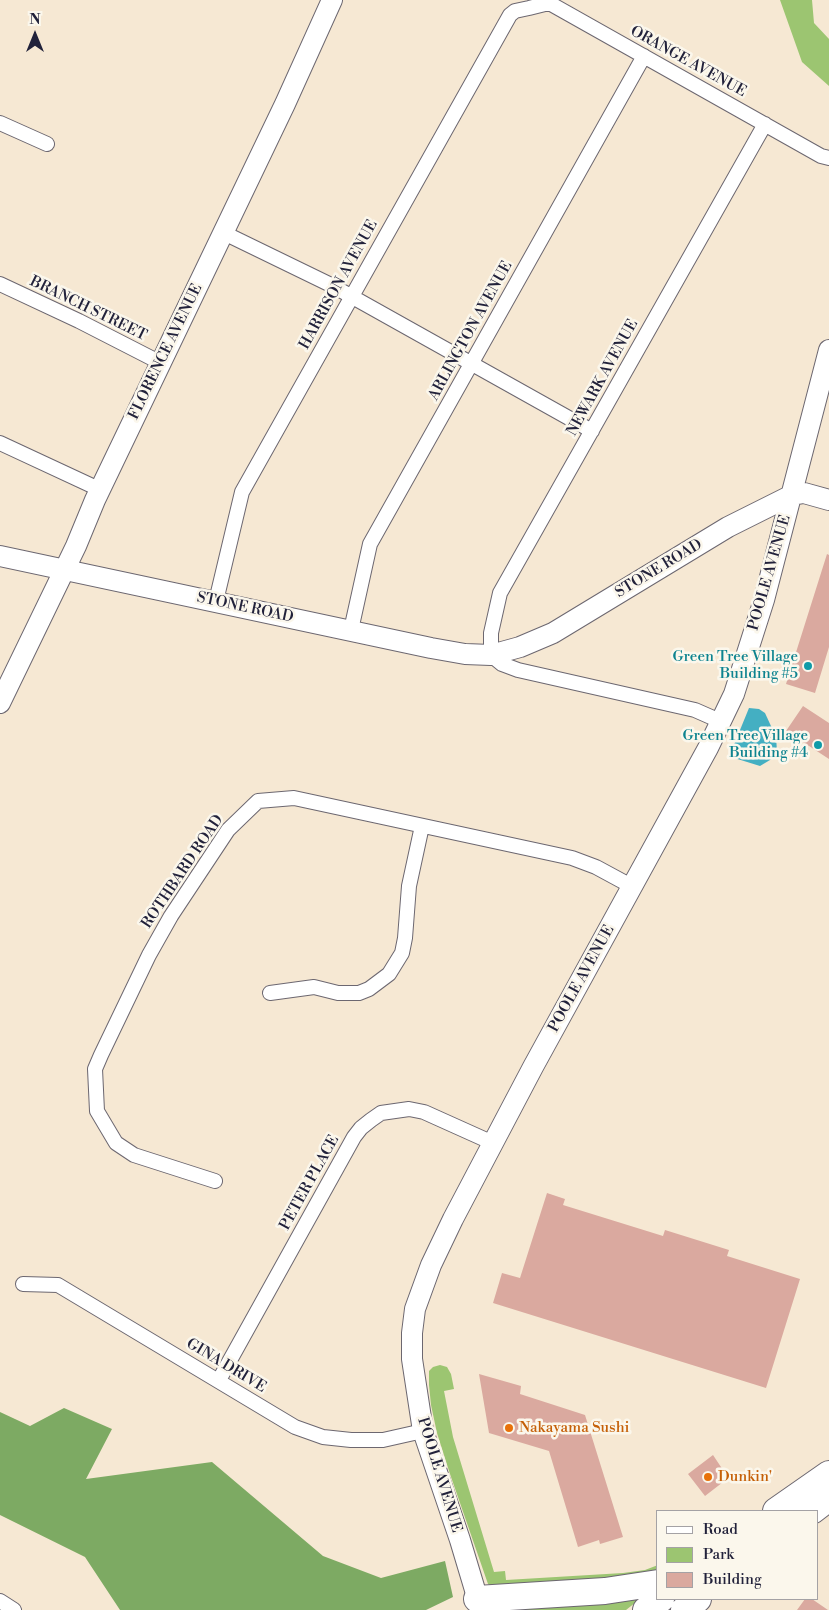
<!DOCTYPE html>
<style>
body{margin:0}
#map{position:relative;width:829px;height:1610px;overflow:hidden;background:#f6e8d3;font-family:"Libre Bodoni",serif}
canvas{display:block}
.legend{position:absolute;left:656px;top:1510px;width:162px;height:90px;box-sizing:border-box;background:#fbf7ec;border:1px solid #a4a2a5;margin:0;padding:6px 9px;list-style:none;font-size:15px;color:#22223b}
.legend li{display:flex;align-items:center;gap:10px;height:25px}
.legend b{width:25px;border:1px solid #a4a2a5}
.north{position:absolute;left:10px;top:10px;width:50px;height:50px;-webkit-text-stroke:4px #fbf7ec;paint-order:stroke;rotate:0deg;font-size:14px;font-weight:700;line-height:20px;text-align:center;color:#22223b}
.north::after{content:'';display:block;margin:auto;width:18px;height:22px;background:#22223b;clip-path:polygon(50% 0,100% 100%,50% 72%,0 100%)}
</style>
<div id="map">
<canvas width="829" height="1610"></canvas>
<ul class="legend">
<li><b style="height:6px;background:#fff"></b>Road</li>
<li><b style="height:14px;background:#9cc571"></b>Park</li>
<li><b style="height:14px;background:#daa99f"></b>Building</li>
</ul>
<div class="north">N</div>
</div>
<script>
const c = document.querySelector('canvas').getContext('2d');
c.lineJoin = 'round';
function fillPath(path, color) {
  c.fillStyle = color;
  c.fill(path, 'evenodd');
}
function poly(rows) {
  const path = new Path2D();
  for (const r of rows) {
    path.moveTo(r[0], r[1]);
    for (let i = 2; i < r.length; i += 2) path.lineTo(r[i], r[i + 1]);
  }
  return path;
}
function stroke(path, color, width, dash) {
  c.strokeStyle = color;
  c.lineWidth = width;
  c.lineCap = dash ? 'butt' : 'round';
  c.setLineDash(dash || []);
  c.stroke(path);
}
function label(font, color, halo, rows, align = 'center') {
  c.font = font + ' "Libre Bodoni",serif';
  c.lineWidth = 5;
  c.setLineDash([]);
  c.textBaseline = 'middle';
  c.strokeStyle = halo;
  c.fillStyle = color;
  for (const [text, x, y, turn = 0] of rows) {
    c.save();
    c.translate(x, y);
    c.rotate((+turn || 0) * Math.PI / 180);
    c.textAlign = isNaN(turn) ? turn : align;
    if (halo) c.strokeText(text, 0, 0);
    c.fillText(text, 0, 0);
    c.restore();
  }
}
const green = poly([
 [780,0,812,0,814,23,829,39,829,86,802,62],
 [440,1365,447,1367,451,1374,454,1389,444,1391,453,1437,494,1572,505,1571,506,1580,623,1573,645,1570,658,1565,658,1575,494,1588,488,1584,450,1474,437,1433,431,1405,429,1385,429,1371,433,1367],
 [645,1595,626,1610,503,1610]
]);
const forest = poly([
 [64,1408,112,1429,86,1479,212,1462,323,1556,381,1578,445,1561,453,1597,426,1610,120,1610,85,1557,0,1515,0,1412,30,1426]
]);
const water = poly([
 [749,708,759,709,765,713,776,737,777,751,775,757,760,766,731,757,731,752]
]);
const building = poly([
 [827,554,829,555,829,647,815,693,786,684],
 [803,706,829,723,829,759,786,731],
 [547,1193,565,1199,563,1205,663,1236,665,1230,729,1250,727,1256,800,1279,766,1388,493,1303,502,1273,520,1278],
 [479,1374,521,1386,520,1394,585,1415,623,1537,600,1544,599,1540,578,1547,549,1451,489,1433],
 [713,1455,723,1470,721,1471,727,1479,705,1496,688,1474],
 [805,1599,812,1599,828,1610,797,1610]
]);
const street = poly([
 [0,123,47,144],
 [224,233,331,285,592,431],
 [0,284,79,321,161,363],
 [0,443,101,490],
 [216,601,242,492,510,15,515,11,529,8,545,4,551,4,821,156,829,158],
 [351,630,370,544,644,56],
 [720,721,695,710,518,670,502,664,491,655,491,633,500,593,765,124],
 [270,993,314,987,338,993,359,993,369,989,389,974,402,953,405,938,409,886,422,826],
 [215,1181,134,1155,116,1143,97,1111,95,1069,101,1055,149,955,171,916,228,830,258,801,294,798,572,858,596,867,633,887],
 [23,1284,58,1285,295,1427,323,1437,351,1440,383,1440,423,1431],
 [219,1380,354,1137,361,1128,371,1120,381,1113,409,1109,424,1112,493,1143],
 [0,1601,14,1610]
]);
const secondary = poly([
 [0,556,431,648,465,654,491,655,520,647,553,633,728,527,792,495,804,493,829,500],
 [0,703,76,546,95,500,285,104,332,0],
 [481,1610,460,1540,423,1431,412,1359,412,1333,415,1309,431,1265,453,1219,533,1067,708,748,734,694,764,600,829,350]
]);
const highway = poly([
 [776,1511,829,1474],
 [812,1511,829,1498],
 [477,1599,605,1591,658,1583],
 [646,1610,661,1599],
 [684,1610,698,1599]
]);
const markers = [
 [808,666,5,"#0f9aa8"],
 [818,745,5,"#0f9aa8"],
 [509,1428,5,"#e8710a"],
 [708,1477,5,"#e8710a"]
];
const streetNames = [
 ["ORANGE AVENUE",688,62,29],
 ["HARRISON AVENUE",339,285,-61],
 ["BRANCH STREET",88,309,26],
 ["ARLINGTON AVENUE",471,331,-61],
 ["FLORENCE AVENUE",166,352,-64],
 ["NEWARK AVENUE",603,378,-61],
 ["STONE ROAD",659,569,-31],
 ["POOLE AVENUE",770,573,-74],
 ["STONE ROAD",245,608,12],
 ["ROTHBARD ROAD",183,872,-56],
 ["POOLE AVENUE",582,979,-61],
 ["PETER PLACE",310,1183,-61],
 ["GINA DRIVE",226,1366,31],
 ["POOLE AVENUE",439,1475,73]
];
const cultureNames = [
 ["Green Tree Village",798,657],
 ["Building #5",798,674],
 ["Green Tree Village",808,736],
 ["Building #4",808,753]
];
const foodNames = [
 ["Nakayama Sushi",519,1428],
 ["Dunkin'",718,1477]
];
fillPath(green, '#9cc571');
fillPath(forest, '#7daa63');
fillPath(water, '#44afc2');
fillPath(building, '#daa99f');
stroke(street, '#6c6770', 16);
stroke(secondary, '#6c6770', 22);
stroke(highway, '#6c6770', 28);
stroke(street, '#fff', 14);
stroke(secondary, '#fff', 20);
stroke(highway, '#fff', 26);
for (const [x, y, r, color] of markers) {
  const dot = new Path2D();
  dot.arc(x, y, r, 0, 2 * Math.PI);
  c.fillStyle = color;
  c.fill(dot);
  stroke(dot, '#fbf7ec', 2);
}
label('15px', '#22223b', '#fbf7ec', streetNames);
label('15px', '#0d838f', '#fbf7ec', cultureNames, 'right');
label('15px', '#c56008', '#fbf7ec', foodNames, 'left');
</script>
